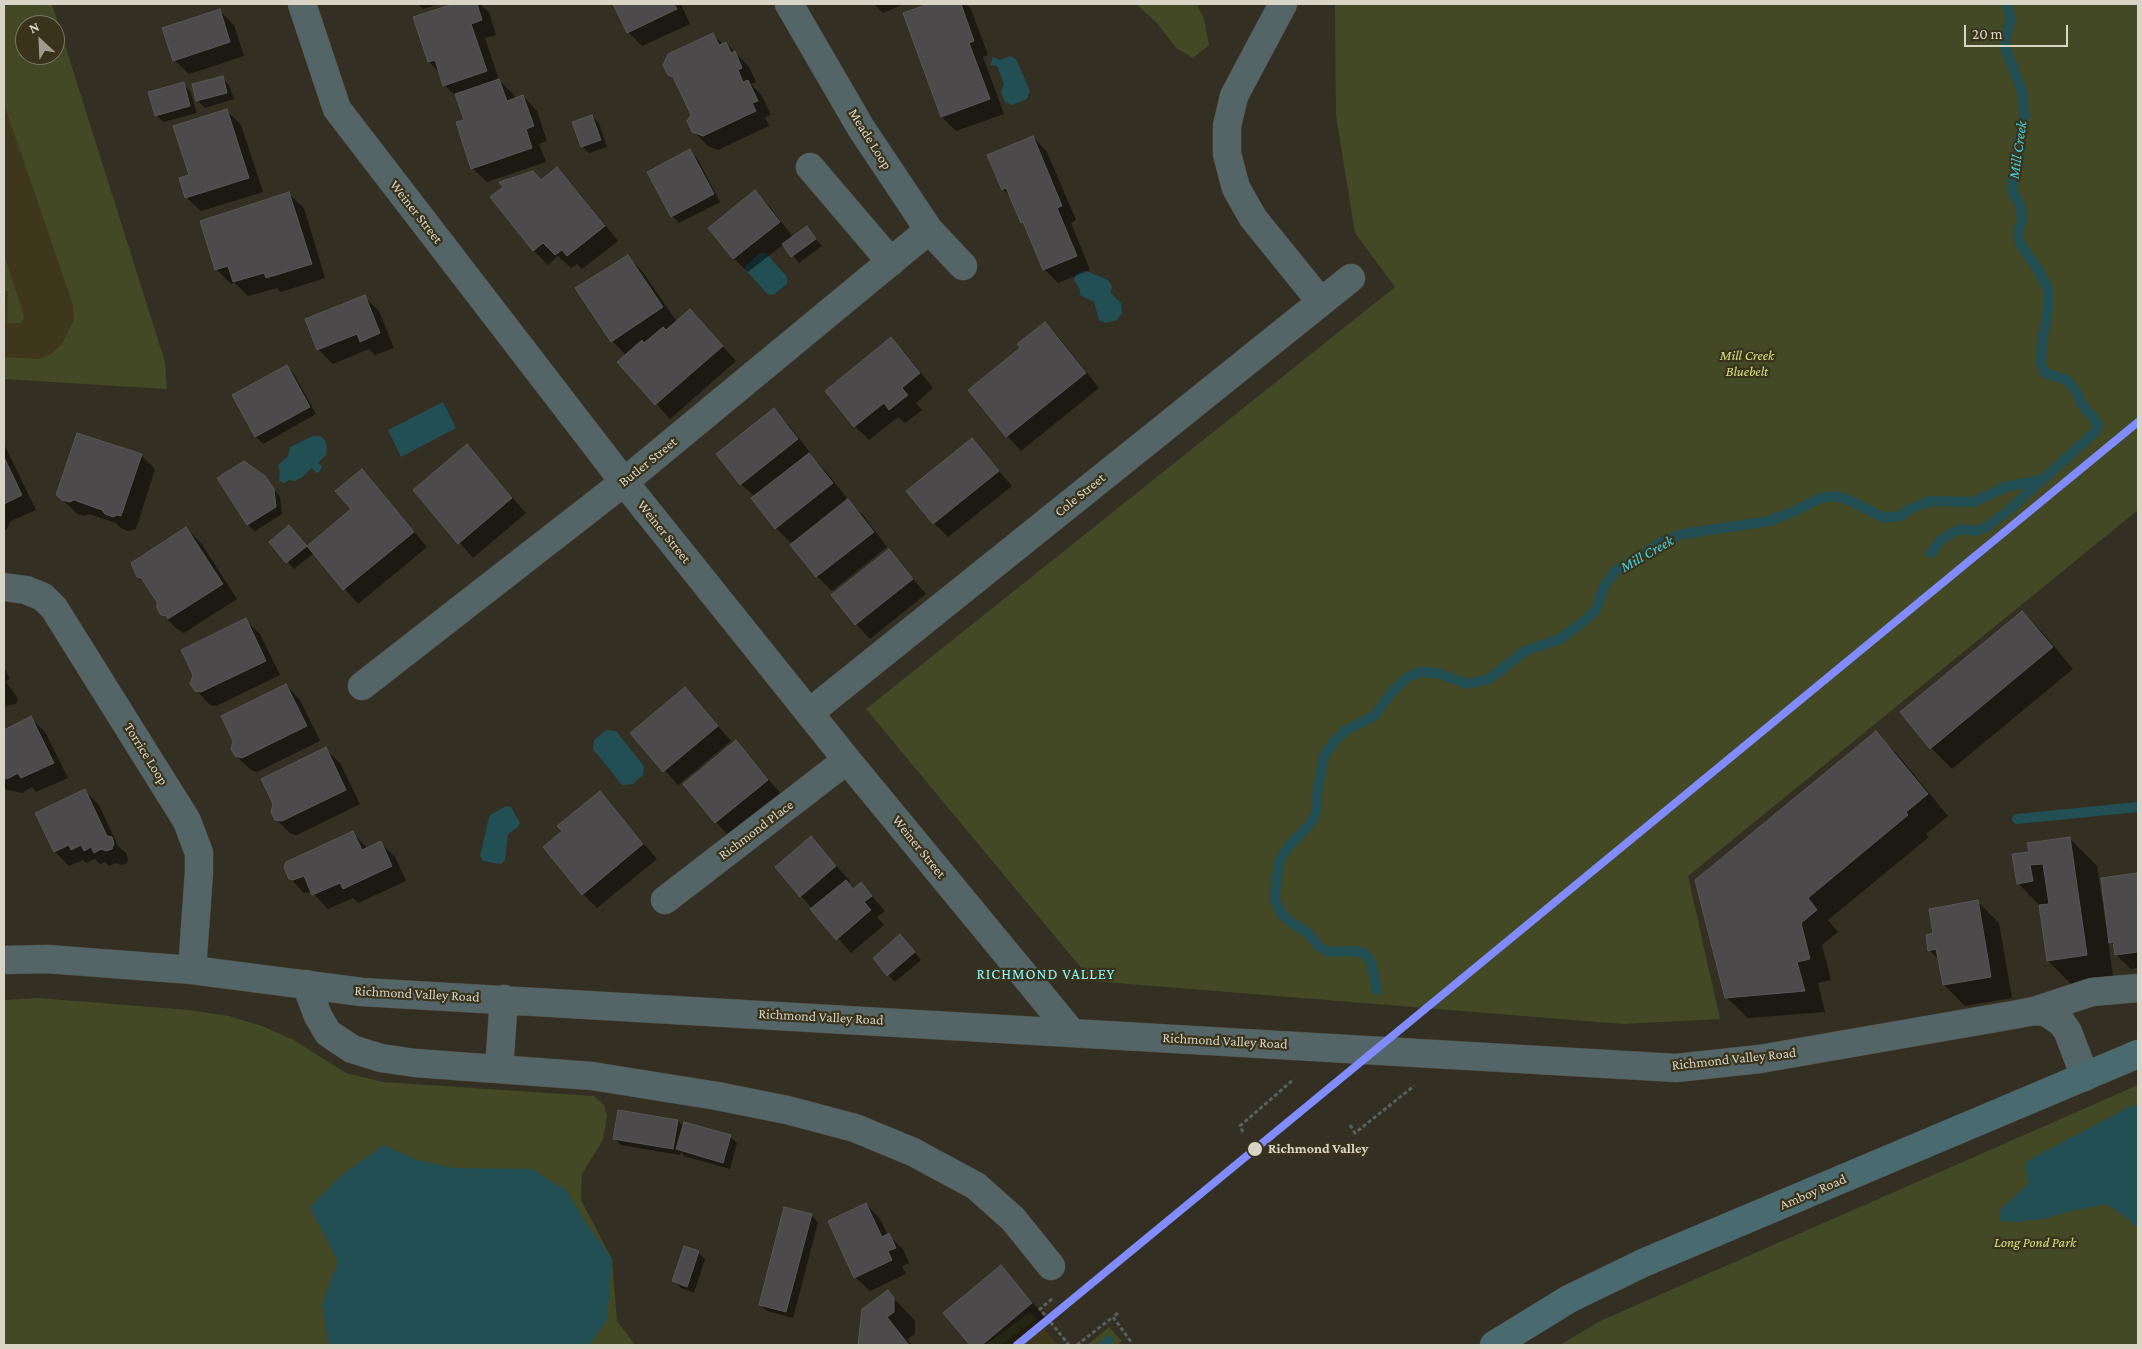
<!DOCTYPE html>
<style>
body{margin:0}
#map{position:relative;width:2142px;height:1349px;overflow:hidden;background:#332f22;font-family:"Crimson Pro",serif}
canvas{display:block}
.frame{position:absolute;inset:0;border:5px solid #d8d5c7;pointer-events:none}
.north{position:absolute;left:15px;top:15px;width:50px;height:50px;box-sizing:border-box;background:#39331c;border:1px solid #797460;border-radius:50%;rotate:335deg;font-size:14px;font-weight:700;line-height:20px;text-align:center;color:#d8d5c7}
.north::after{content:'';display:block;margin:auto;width:18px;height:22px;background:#9e9b8d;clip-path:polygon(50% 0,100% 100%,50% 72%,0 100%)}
.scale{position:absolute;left:1964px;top:25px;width:104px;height:22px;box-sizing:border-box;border:2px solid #d8d5c7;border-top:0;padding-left:6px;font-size:15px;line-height:18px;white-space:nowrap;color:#d8d5c7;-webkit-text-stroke:4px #39331c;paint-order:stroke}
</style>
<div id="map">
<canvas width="2142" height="1349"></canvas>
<div class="frame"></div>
<div class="north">N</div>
<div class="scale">20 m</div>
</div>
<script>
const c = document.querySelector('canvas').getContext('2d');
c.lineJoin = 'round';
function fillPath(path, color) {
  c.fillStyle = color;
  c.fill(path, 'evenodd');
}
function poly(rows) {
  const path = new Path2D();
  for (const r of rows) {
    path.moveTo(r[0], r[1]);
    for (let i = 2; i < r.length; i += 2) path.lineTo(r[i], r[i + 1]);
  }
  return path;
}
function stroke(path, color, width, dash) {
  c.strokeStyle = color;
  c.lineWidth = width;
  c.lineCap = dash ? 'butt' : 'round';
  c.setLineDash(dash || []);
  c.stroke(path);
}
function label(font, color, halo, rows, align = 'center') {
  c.font = font + ' "Crimson Pro",serif';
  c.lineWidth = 4.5;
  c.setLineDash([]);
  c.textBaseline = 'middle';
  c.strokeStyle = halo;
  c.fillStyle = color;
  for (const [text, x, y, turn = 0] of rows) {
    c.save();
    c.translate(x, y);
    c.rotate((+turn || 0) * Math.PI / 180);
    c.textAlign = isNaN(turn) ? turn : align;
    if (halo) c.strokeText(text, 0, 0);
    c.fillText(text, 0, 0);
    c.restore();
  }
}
const built = poly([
 [4,4,52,4,167,389,4,379],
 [25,25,55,25,55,55,25,55],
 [1036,1319,1058,1345,1001,1345]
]);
const green = poly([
 [4,4,52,4,165,362,167,389,4,379,4,357,39,359,51,354,62,344,74,319,73,305,4,104],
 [25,25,55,25,55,55,25,55],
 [1136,4,1197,4,1204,19,1209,45,1193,58,1176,48,1157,23],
 [1335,4,2138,4,2138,510,1688,876,1720,1019,1622,1024,1092,981,866,709,1395,287,1355,233,1336,116],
 [4,254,23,313,24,318,21,323,7,323,8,291,4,291],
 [38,998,189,1010,229,1016,262,1026,294,1040,346,1073,383,1082,594,1096,604,1105,607,1116,603,1140,582,1174,581,1200,612,1259,617,1321,635,1345,4,1345,4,1000],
 [2138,1085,2138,1345,1560,1345,1600,1321],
 [1030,1312,1036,1319,1001,1345,985,1345],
 [1109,1327,1122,1341,1117,1345,1087,1345]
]);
const water = poly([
 [1010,56,1016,59,1030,91,1027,99,1012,105,1005,102,1001,92,1004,84,997,66,990,65,993,57,1000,60],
 [760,253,766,253,787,277,787,284,773,295,767,294,746,270,746,265],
 [1084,270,1108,280,1112,286,1111,293,1121,303,1122,313,1117,320,1106,323,1099,320,1094,302,1080,295,1080,290,1074,280,1076,274],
 [443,402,456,428,401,457,388,430],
 [313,436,320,436,325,440,327,447,326,455,318,463,322,466,319,472,316,473,312,468,301,478,294,481,289,480,284,483,279,481,280,474,278,465,288,456,290,447],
 [606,730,616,731,644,766,643,775,633,784,622,785,593,749,594,740],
 [506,806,511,807,520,823,518,827,508,834,505,860,501,864,483,861,480,856,488,821,490,815],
 [2138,1104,2138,1228,2126,1217,2106,1204,2075,1210,2042,1219,2016,1222,2000,1221,1999,1211,2029,1183,2025,1167,2027,1161,2129,1107],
 [384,1145,414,1159,452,1168,531,1169,566,1190,584,1220,612,1259,607,1320,589,1345,329,1345,322,1304,338,1262,310,1207,343,1174]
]);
const shadow = poly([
 [418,4,440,4,423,9],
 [457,4,480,4,489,12,496,35,485,38,499,80,514,95,515,99,523,96,537,111,547,141,539,144,546,162,487,182,472,168,465,121,458,98,444,85,441,74,429,62,414,18],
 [614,4,681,4,690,24,642,46,628,32],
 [874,4,904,4,883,13],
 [932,4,966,4,971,9,988,55,983,57,1004,114,956,131,942,117,904,14],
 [219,10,234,25,244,56,189,74,174,60],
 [713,35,723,44,726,43,749,67,756,82,751,84,762,96,771,115,765,117,769,126,718,150,708,146,694,132,692,115,678,84,669,74],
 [222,78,229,85,234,99,205,108,198,101,193,85],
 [183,84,190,91,197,113,163,122,156,115],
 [227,111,241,125,263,192,201,211,186,197,191,176],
 [592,116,599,123,607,147,589,153,582,146],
 [1033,137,1047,152,1076,220,1071,223,1090,270,1058,283,1044,269,1027,227,1022,223,1011,198,1003,189],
 [690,151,697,158,720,202,679,223,672,216],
 [557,169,571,183,618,241,582,269,577,264,571,268,558,256,548,265,534,251,492,198,542,181],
 [755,192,769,206,793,237,807,228,822,246,799,263,784,244,748,272,733,258],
 [289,194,304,208,325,278,281,292,277,288,248,296,235,283,231,284,216,269],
 [628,257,642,271,677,322,690,310,736,361,670,419,619,362,627,356,612,341],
 [364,297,379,311,394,348,375,355,369,349,333,364,318,349],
 [1045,324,1059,338,1099,388,1021,451,1007,436],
 [890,339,905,353,933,388,916,403,922,410,905,423,898,417,869,440,855,426],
 [287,367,294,374,316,414,263,444,256,437,234,396],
 [774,410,788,424,811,454,810,455,824,469,847,498,791,543,776,528,753,499,755,497,741,484],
 [972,440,1012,486,948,537,934,523],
 [4,444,36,510,11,521,7,529,4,531],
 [467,446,526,513,473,558,414,490],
 [141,455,155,469,136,529,128,531,121,528,116,523,89,514,85,516,77,514,58,495],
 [362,471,427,547,358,604,314,553,294,569,271,543,296,534,307,547,353,510],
 [264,477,280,497,282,514,255,531,248,525,218,479],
 [848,501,863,515,887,547,832,591,817,576,792,545],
 [186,528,201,543,237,599,184,633,177,629,162,614,158,602,149,587,138,577],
 [889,551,926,594,870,639,856,624,833,595],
 [2022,612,2044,634,2073,669,1952,769,1931,748],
 [245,620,260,634,280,675,216,706,210,705,196,690],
 [4,667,10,679,6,681,8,685,18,698,16,704,4,706],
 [286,685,300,700,320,741,257,772,251,770,236,756],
 [685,688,731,741,678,785,632,733],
 [31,718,45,732,68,778,36,792,32,787,22,793,4,789,4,731],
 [1876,733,1897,754,1948,816,1926,834,1929,837,1828,920,1838,932,1822,945,1831,980,1818,983,1825,1012,1748,1018,1726,997],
 [736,742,782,795,730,837,716,822],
 [325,749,340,763,360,804,297,835,291,834,276,819,275,804],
 [84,790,99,805,118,846,126,853,128,858,127,863,122,865,116,863,109,866,105,862,100,864,95,859,86,863,83,860,69,866,55,852],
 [600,793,657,859,597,908,583,894,563,832],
 [353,833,368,849,381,843,395,857,406,881,358,903,353,898,328,909,312,892,304,893,290,878],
 [811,838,850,881,847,883,854,889,861,884,885,911,877,917,884,925,851,953,801,896],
 [2069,838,2097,866,2106,925,2108,925,2137,874,2138,875,2138,968,2131,969,2116,955,2115,947,2108,940,2114,983,2076,989,2048,961,2040,906,2018,883,2030,853],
 [1977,901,1999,923,2012,998,1965,1006,1944,985,1939,960,1929,950,1935,934],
 [907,943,921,960,895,982,888,975],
 [678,1121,684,1127,730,1136,737,1143,730,1169,684,1156,681,1152,680,1155,621,1145,614,1138],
 [866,1204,880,1219,888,1235,903,1249,909,1263,902,1266,906,1274,870,1291,855,1277],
 [811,1215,818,1222,793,1318,767,1311,760,1305],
 [698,1252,705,1259,694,1293,681,1288,674,1281],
 [1001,1267,1046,1318,1014,1345,972,1345,945,1313],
 [888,1292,915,1321,915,1334,907,1339,912,1345,859,1345,864,1310]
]);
const stream = poly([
 [1931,553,1941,540,1952,533,1963,529,1976,531,1985,528,2009,510,2095,432,2098,424,2083,406,2077,393,2067,380,2045,373,2041,363,2042,343,2048,309,2048,289,2039,271,2020,244,2018,230,2022,221,2021,207,2012,191,2012,178,2018,166,2019,140,2024,120,2023,94,2004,44,2011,19,2007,4],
 [2017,819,2138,807],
 [1377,990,1371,962,1364,953,1353,951,1328,952,1318,946,1310,935,1291,922,1281,913,1275,899,1276,882,1280,859,1289,846,1311,823,1316,812,1317,793,1324,756,1335,740,1345,731,1374,716,1392,692,1406,678,1420,672,1437,673,1468,684,1489,679,1525,651,1560,639,1583,622,1595,611,1605,585,1615,571,1665,540,1683,534,1769,521,1795,511,1820,498,1836,496,1851,501,1884,518,1900,516,1912,508,1931,501,1974,502,2005,487,2041,480],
 [1104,1345,1109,1341]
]);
const building = poly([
 [453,4,477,4,482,20,471,24,487,71,443,86,435,60,428,62,413,17,453,4],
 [613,4,674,4,677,9,627,33,613,4],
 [928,4,961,4,974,41,969,43,990,99,941,117,903,13,928,4],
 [220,9,230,42,173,61,162,28,220,9],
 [713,33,719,45,726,42,731,53,735,51,742,68,738,70,743,82,748,80,758,101,752,103,756,111,703,136,692,132,687,121,691,115,673,77,668,75,663,65,668,54,713,33],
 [223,76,227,93,196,101,192,84,223,76],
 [499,79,507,101,523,95,534,126,526,129,532,148,471,169,456,122,464,120,455,94,499,79],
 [184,82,190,106,155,116,148,92,184,82],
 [227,109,249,178,185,198,179,178,189,175,173,126,227,109],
 [592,115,601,140,581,147,572,122,592,115],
 [1033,136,1062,206,1057,208,1077,256,1043,270,1023,222,1021,223,1006,188,1002,190,987,155,1033,136],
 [690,149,714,194,671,217,647,172,690,149],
 [557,167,605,226,567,256,562,250,555,255,543,243,533,251,490,197,503,187,499,182,533,171,541,180,557,167],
 [755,190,780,222,733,259,708,228,755,190],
 [289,192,312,264,266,278,264,273,233,282,228,266,215,270,200,221,289,192],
 [807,226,816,239,791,257,782,244,807,226],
 [628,255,663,307,611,342,575,288,628,255],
 [365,295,380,333,360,342,357,334,317,350,305,319,365,295],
 [690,309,723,346,655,405,617,362,642,340,644,343,663,327,666,330,690,309],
 [1045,322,1086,373,1006,437,968,390,1020,348,1017,344,1045,322],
 [891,337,920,373,902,388,908,395,889,410,884,403,854,427,825,391,891,337],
 [287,365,310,407,255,437,232,395,287,365],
 [774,408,798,439,740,485,716,454,774,408],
 [77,433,142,454,121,516,117,515,113,517,105,514,102,510,74,500,70,502,62,500,56,495,77,433],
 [972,438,999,471,933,524,906,491,972,438],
 [467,444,512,498,458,544,413,490,467,444],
 [809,453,833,483,775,529,751,498,809,453],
 [4,457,22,495,4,504,4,457],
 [244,461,265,476,274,489,276,507,247,525,217,478,244,461],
 [362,469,414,532,343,590,307,546,351,509,335,491,362,469],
 [848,499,874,532,816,577,790,545,848,499],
 [289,525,307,546,286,563,269,542,289,525],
 [186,527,223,584,168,619,166,616,161,615,157,608,157,602,141,578,137,577,131,563,186,527],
 [889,549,913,579,855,625,831,595,889,549],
 [2022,611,2053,647,1930,749,1900,712,2022,611],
 [246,618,266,661,201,692,195,691,190,684,193,675,181,650,246,618],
 [286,684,307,726,242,758,235,756,231,749,233,741,221,716,286,684],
 [685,687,718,726,663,772,630,733,685,687],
 [31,716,54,763,21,778,18,773,7,779,4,778,4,730,31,716],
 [1876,731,1928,794,1906,812,1908,815,1808,898,1817,910,1801,923,1810,959,1797,962,1805,991,1725,998,1695,880,1876,731],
 [736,740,768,780,715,823,683,784,736,740],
 [326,747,346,790,282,821,275,820,271,812,273,804,261,779,326,747],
 [85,789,107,836,112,837,114,843,112,849,106,851,101,849,94,853,91,847,84,851,81,845,71,850,69,845,54,852,35,813,85,789],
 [600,791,643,844,582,895,543,847,562,831,557,826,600,791],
 [353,831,362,850,381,841,392,866,343,889,340,883,312,895,304,876,293,880,289,879,284,867,286,862,353,831],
 [811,836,836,866,800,897,775,867,811,836],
 [2070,837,2087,955,2047,961,2039,905,2049,904,2043,864,2030,865,2033,881,2017,884,2012,854,2029,852,2027,843,2070,837],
 [2137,873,2138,952,2115,955,2113,942,2109,943,2101,878,2137,873],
 [846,880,853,889,861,882,872,896,864,902,871,910,836,940,810,909,846,880],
 [1978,900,1991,977,1943,985,1936,949,1928,951,1926,935,1933,933,1929,909,1978,900],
 [900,934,915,952,887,976,873,958,900,934],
 [618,1110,678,1120,673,1149,613,1139,618,1110],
 [684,1122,731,1135,723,1163,676,1149,684,1122],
 [866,1203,882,1237,889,1233,896,1248,888,1251,892,1260,854,1278,828,1221,866,1203],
 [784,1207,812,1214,786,1312,759,1305,784,1207],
 [684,1246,699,1251,687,1287,672,1281,684,1246],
 [1001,1265,1032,1303,982,1345,970,1345,943,1313,1001,1265],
 [888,1290,894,1298,894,1312,887,1317,909,1345,858,1345,862,1309,888,1290]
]);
const path = poly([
 [1350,1125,1355,1133,1414,1086],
 [1243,1132,1240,1126,1294,1079],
 [1052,1299,1040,1309,1069,1345],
 [1118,1313,1113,1317,1132,1343],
 [1077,1345,1113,1317]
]);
const minor = poly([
 [302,4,337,109,624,482,847,760,1072,1033],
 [789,4,861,128,929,230,963,266],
 [1283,4,1234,96,1227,126,1227,154,1236,188,1253,218,1321,302],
 [810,167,891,262],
 [4,587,26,590,43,597,54,608,187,821,199,853,199,872,192,970],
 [362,686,624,482,929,230],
 [809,713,1351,278],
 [665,900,847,760],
 [4,960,47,959,192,970,362,992,1676,1068,1760,1059,2013,1015,2034,1011,2092,992,2138,988],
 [306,984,318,1016,328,1033,352,1049,381,1058,415,1063,592,1076,717,1096,787,1110,855,1128,913,1152,976,1186,1013,1219,1051,1266],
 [2034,1011,2046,1012,2062,1023,2068,1032,2085,1077],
 [499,1068,504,999]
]);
const major = poly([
 [1494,1345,1569,1299,1643,1263,2138,1054]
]);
const metro1 = poly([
 [1017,1345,2138,422]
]);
const markers = [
 [1255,1149,8,"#d8d5c7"]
];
const streetNames = [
 ["Meade Loop",870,139,58],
 ["Weiner Street",416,212,52],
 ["Butler Street",648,462,-39],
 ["Cole Street",1080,495,-39],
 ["Weiner Street",664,532,51],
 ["Torrice Loop",146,754,58],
 ["Richmond Place",756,830,-37],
 ["Weiner Street",919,847,51],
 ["Richmond Valley Road",417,994,3],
 ["Richmond Valley Road",821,1017,3],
 ["Richmond Valley Road",1225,1041,3],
 ["Richmond Valley Road",1734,1059,-6],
 ["Amboy Road",1813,1192,-23]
];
const parkNames = [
 ["Mill Creek",1747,356],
 ["Bluebelt",1747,372],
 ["Long Pond Park",2035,1243]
];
const stopNames = [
 ["Richmond Valley",1268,1149]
];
const waterNames = [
 ["Mill Creek",2018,150,-82],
 ["Mill Creek",1647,554,-30]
];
const neighbourhoodNames = [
 ["RICHMOND VALLEY",1046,974]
];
fillPath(built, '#3e371b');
fillPath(green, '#434825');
fillPath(water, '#214f53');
fillPath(shadow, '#0007');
stroke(stream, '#214f53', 10);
fillPath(building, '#4c4a4a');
stroke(building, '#585755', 1);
stroke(minor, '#4f4c41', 29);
stroke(major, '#4f4c41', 29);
stroke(path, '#57615f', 3, [4, 2.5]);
stroke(minor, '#546567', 28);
stroke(major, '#496a6e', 28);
stroke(metro1, '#808cff', 8);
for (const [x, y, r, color] of markers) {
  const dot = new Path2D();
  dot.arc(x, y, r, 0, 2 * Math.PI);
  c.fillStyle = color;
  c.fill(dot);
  stroke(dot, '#39331c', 2);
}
label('14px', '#d8d5c7', '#39331c', streetNames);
label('italic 14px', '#d3e181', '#39331c', parkNames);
label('bold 14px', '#d8d5c7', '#39331c', stopNames, 'left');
label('italic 15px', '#41d4e4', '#39331c', waterNames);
c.letterSpacing = '1px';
label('15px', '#8bf7fe', '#39331c', neighbourhoodNames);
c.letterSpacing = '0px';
</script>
